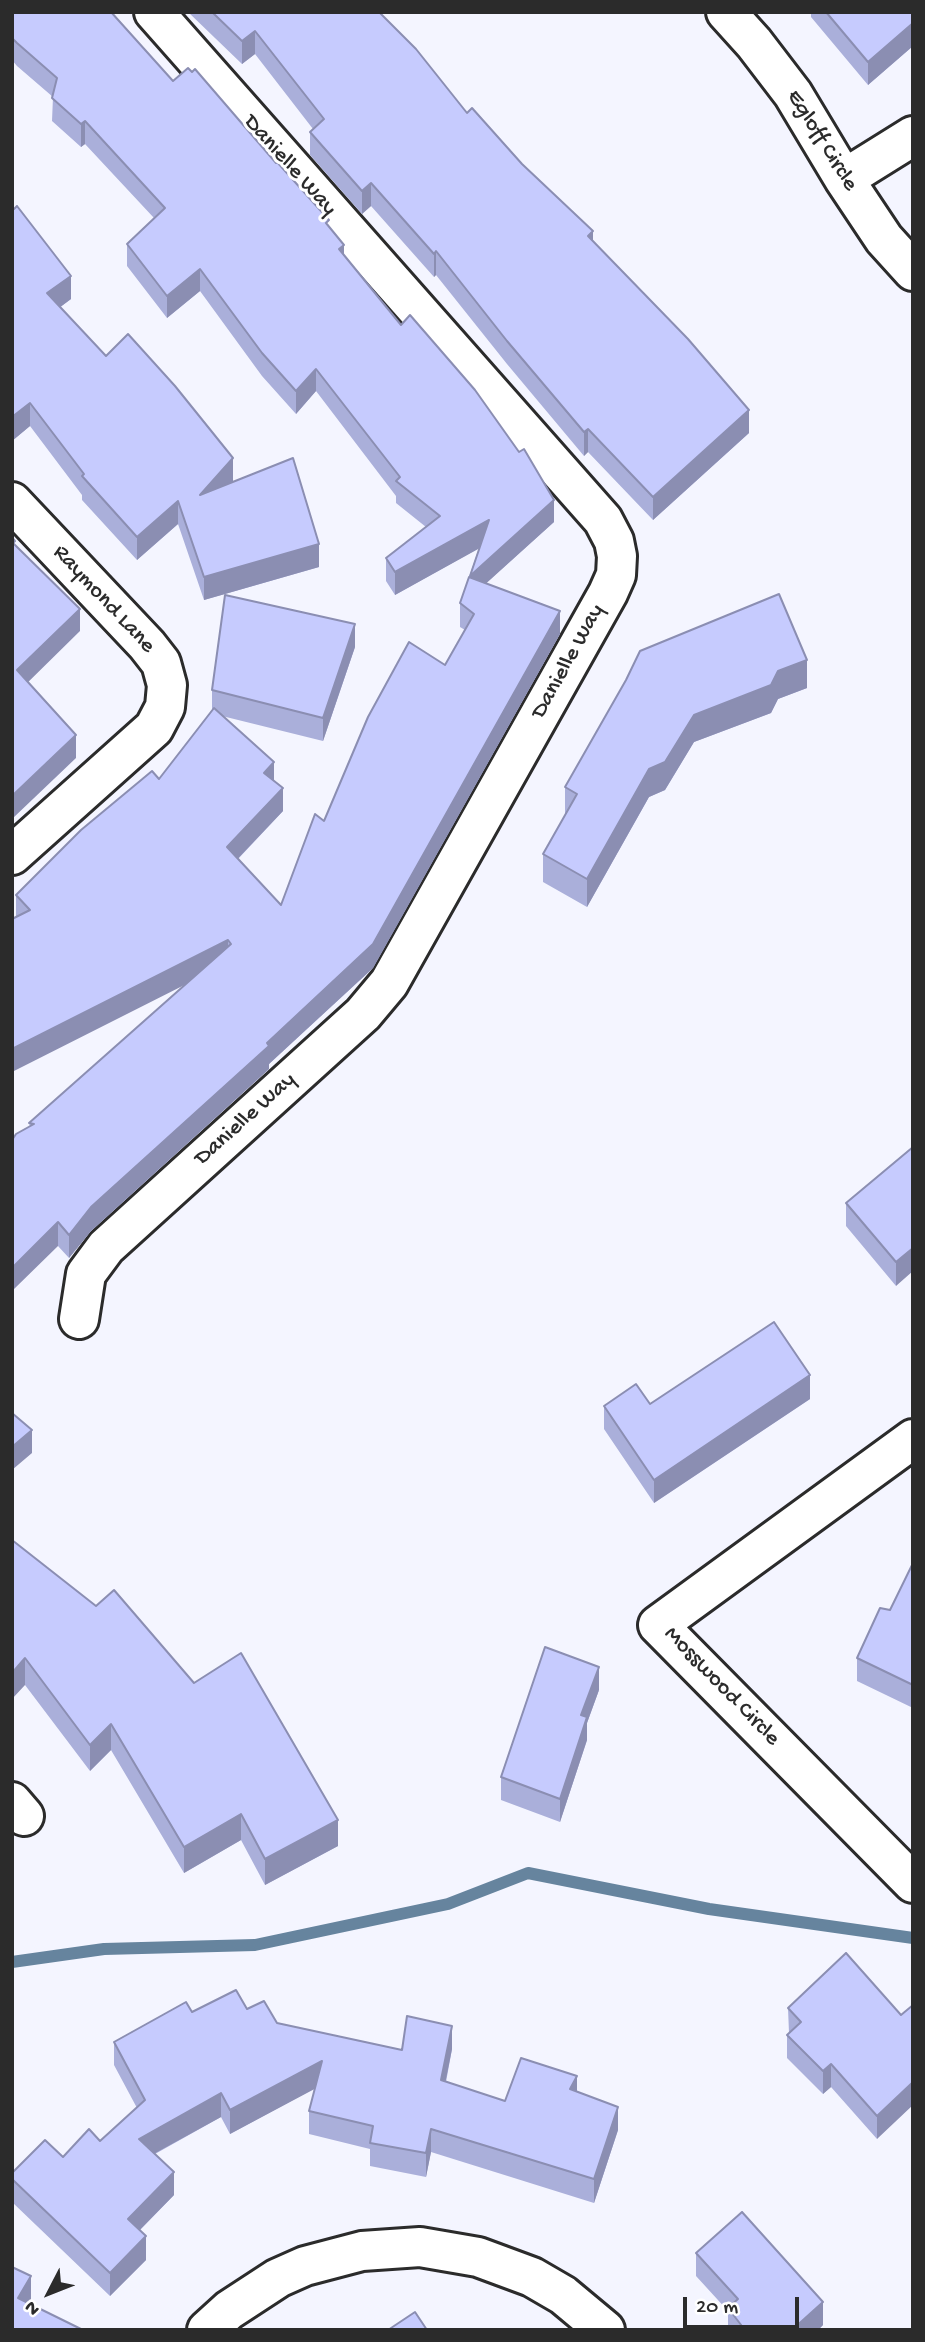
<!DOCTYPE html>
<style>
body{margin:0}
#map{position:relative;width:925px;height:2342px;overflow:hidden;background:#f4f5ff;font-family:"Gochi Hand",sans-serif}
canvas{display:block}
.frame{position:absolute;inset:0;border:14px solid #2b2b2b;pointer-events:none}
.north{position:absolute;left:14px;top:2258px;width:70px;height:70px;-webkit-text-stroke:5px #fff;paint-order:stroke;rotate:228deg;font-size:19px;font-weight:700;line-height:28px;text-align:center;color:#2b2b2b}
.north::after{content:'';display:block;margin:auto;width:24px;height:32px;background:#2b2b2b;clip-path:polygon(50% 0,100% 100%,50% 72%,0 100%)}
.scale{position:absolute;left:683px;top:2297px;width:116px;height:32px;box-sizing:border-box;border:4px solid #2b2b2b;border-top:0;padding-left:9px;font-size:21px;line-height:24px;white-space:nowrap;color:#2b2b2b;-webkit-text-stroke:5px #fff;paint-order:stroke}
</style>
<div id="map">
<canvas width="925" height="2342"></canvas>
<div class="frame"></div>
<div class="north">N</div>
<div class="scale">20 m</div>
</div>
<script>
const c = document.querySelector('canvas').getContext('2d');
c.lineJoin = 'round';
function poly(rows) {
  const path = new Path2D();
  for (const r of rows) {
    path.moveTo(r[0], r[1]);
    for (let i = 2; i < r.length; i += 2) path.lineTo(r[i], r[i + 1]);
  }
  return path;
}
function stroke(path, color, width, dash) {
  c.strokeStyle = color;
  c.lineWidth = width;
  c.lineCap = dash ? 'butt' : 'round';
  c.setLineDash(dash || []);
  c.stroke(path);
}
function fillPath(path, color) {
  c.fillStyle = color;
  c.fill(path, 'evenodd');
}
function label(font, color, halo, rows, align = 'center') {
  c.font = font + ' "Gochi Hand",sans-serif';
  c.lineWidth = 6;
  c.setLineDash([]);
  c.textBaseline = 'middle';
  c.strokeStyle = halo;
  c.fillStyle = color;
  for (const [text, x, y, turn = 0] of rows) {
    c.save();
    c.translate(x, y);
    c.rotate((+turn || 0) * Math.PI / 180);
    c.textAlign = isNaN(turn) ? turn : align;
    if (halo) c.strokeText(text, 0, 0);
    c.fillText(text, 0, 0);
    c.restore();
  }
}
const stream = poly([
 [12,1962,104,1949,255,1945,448,1904,528,1873,709,1909,913,1938]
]);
const street = poly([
 [726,12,754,43,793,94,844,179,884,239,913,271],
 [844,179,913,136],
 [12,502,147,645,161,663,167,685,165,707,154,728,12,855],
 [79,1319,86,1274,106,1247,363,1014,389,983,608,593,616,575,617,556,614,541,603,520,154,12],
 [913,1439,658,1625,913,1883],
 [12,1802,24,1816],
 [207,2330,229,2310,278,2278,305,2266,362,2251,420,2247,478,2257,532,2277,563,2295,605,2330]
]);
const wall = poly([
 [12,12,173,81,329,226,344,255,554,522,486,583,560,634,373,968,269,1064,269,1069,91,1231,69,1258,58,1246,29,1123,187,984,16,917,16,895,159,779,212,710,212,690,355,647,323,741,222,716,274,781,283,811,238,859,281,905,324,821,445,665,465,630,460,627,460,603,479,548,395,595,386,581,386,558,426,527,396,503,396,496,316,391,296,414,262,376,200,291,167,318,127,266,127,244,154,218,85,144,81,147,52,121,53,97,17,66,12,60],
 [188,12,379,12,467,113,593,241,749,433,653,520,588,452,584,456,507,364,436,275,434,277,371,206,362,214,310,155,310,132,313,129,255,54,242,64],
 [811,12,913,12,913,46,868,85,811,17],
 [12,207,71,299,60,307,106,356,319,567,204,600,178,524,137,560,82,500,82,495,30,426,12,441],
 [626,680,807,688,778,699,771,713,694,742,665,790,649,797,587,907,543,882,543,854,565,815,565,787],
 [913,1147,896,1286,846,1226,846,1203],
 [810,1399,654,1503,604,1429,604,1406],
 [12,1540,194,1683,338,1846,265,1885,241,1840,184,1873,111,1750,90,1771,25,1685],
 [913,1563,913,1708,857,1681,857,1658,890,1610],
 [599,1690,587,1723,587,1740,560,1822,501,1800,501,1777],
 [788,2008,901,2015,877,2139,831,2087,823,2094,787,2058,787,2035,789,2033],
 [247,2009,277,2023,402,2050,452,2049,446,2082,505,2101,577,2091,618,2130,594,2203,431,2152,426,2177,370,2166,370,2149,309,2134,309,2111,315,2088,230,2134,221,2117,155,2154,174,2195,140,2230,146,2260,110,2296,12,2202,12,2173,63,2157,100,2141,137,2108,114,2065,114,2042,192,2012],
 [696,2253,823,2325,818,2330,728,2330,728,2311,696,2276]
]);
const shadedWall = poly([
 [913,23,913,46,868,85,868,62],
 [255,31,255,54,242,64,242,41],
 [85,121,85,144,81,147,81,124],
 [371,183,371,206,362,214,362,191],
 [593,231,593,254,588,236],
 [344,245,344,267,339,249],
 [436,251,436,275,434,277,434,254],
 [200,269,200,291,167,318,167,296],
 [71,276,71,299,47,317,47,293],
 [316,369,316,391,296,414,296,391],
 [30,403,30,426,12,441,12,417],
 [749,410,749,433,653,520,653,497],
 [588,429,588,452,584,456,584,432],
 [233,458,233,482,200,495],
 [554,500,554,522,470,598,470,576],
 [178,501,178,524,137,560,137,537],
 [489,520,489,543,395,595,395,572],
 [319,544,319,567,204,600,204,577],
 [80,609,80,631,17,693,17,670],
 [560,611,560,634,373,968,269,1064,269,1069,91,1231,69,1258,69,1235,91,1207,267,1043],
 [355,624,355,647,323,741,323,718],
 [807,660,807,688,778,699,771,713,694,742,665,790,649,797,587,907,587,879,649,769,694,715,778,671],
 [76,735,76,758,12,819,12,796],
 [274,762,274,785,264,773],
 [283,788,283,811,227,870,227,847],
 [228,940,228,963,12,1072,12,1049],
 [58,1222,58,1246,12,1291,12,1268],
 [913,1248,913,1271,896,1286,896,1262],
 [810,1375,810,1399,654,1503,654,1480],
 [32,1430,32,1453,12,1470,12,1447],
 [25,1658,25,1685,12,1699,12,1673],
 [599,1667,599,1690,587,1723,587,1740,560,1822,560,1799,581,1715],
 [111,1724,111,1750,90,1771,90,1745],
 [241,1814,241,1840,184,1873,184,1847],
 [338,1820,338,1846,265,1885,265,1859],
 [452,2026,452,2049,441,2104,441,2080],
 [322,2061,322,2085,230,2134,230,2110],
 [831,2064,831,2087,823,2094,823,2071],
 [577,2076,577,2099,570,2089],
 [913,2082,913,2105,877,2139,877,2116],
 [221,2093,221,2117,139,2162,139,2139],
 [618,2107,618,2130,594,2203,594,2179],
 [431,2129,431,2152,426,2177,426,2153],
 [174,2172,174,2195,128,2242,128,2219],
 [146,2236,146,2260,110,2296,110,2273],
 [31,2276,31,2299,18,2321,18,2298],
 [823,2302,823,2325,818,2330,792,2330]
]);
const building = poly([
 [12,12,111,12,173,81,188,68,192,72,195,69,276,163,277,162,329,220,326,223,344,245,339,249,401,325,410,315,475,390,519,452,524,449,554,500,470,576,489,520,395,572,386,558,440,516,396,481,400,477,316,369,296,391,262,353,200,269,167,296,127,244,165,208,85,121,81,124,52,98,57,78,17,43,12,38,12,12],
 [212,12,379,12,416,49,467,113,472,108,522,164,593,231,588,236,688,339,749,410,653,497,588,429,584,432,507,341,436,251,434,254,371,183,362,191,310,132,324,119,255,31,242,41,212,12],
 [826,12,913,12,913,23,868,62,826,12],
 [17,206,71,276,47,293,106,356,128,334,175,386,233,458,200,495,293,458,319,544,204,577,178,501,137,537,82,476,84,474,30,403,12,417,12,207,14,209,17,206],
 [12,537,15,541,13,543,80,609,17,670,76,735,12,796,12,537],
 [469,577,560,611,373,944,267,1043,269,1046,91,1207,69,1235,58,1222,12,1268,12,1140,16,1134,34,1124,29,1123,231,944,228,940,12,1049,12,919,30,910,16,895,81,830,152,771,159,779,214,708,274,762,264,773,283,788,227,847,281,905,315,814,324,821,368,717,409,642,445,665,474,614,460,603,469,577],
 [779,594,807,660,778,671,771,685,694,715,665,762,649,769,587,879,543,854,577,794,565,787,626,680,640,651,779,594],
 [225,595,355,624,323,718,212,690,225,595],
 [913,1147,913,1248,896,1262,846,1203,913,1147],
 [774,1322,810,1375,654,1480,604,1406,636,1384,650,1404,774,1322],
 [12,1413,32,1430,12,1447,12,1413],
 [12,1540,96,1606,114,1590,194,1683,241,1653,338,1820,265,1859,241,1814,184,1847,111,1724,90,1745,25,1658,12,1673,12,1540],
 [913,1563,913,1685,857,1658,880,1608,890,1610,913,1563],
 [545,1647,599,1667,581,1715,587,1717,560,1799,501,1777,545,1647],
 [846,1953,901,2015,913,2005,913,2082,877,2116,831,2064,823,2071,787,2035,801,2022,788,2008,846,1953],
 [236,1990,247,2009,264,2001,277,2023,402,2050,407,2016,452,2026,441,2080,505,2101,521,2058,577,2076,570,2089,618,2107,594,2179,431,2129,426,2153,370,2143,373,2126,309,2111,322,2061,230,2110,221,2093,139,2139,174,2172,128,2219,146,2236,110,2273,12,2179,12,2173,45,2140,63,2157,89,2129,100,2141,145,2100,114,2042,186,2002,192,2012,236,1990],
 [742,2212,823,2302,792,2330,745,2330,728,2308,738,2299,696,2253,742,2212],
 [12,2267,31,2276,18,2298,83,2330,12,2330,12,2267],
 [415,2312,427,2330,388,2330,415,2312]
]);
const streetNames = [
 ["Egloff Circle",821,141,58],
 ["Danielle Way",289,166,48],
 ["Raymond Lane",103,600,47],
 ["Danielle Way",569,662,-61],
 ["Danielle Way",246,1120,-42],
 ["Mosswood Circle",721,1687,46]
];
stroke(stream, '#66849e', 12);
stroke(street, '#2b2b2b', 44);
stroke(street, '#fff', 38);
fillPath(wall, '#aaafda');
fillPath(shadedWall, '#8b8eb2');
fillPath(building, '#c6cbfe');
stroke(building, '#8b8eb2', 2);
label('23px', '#2b2b2b', '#fff', streetNames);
</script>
